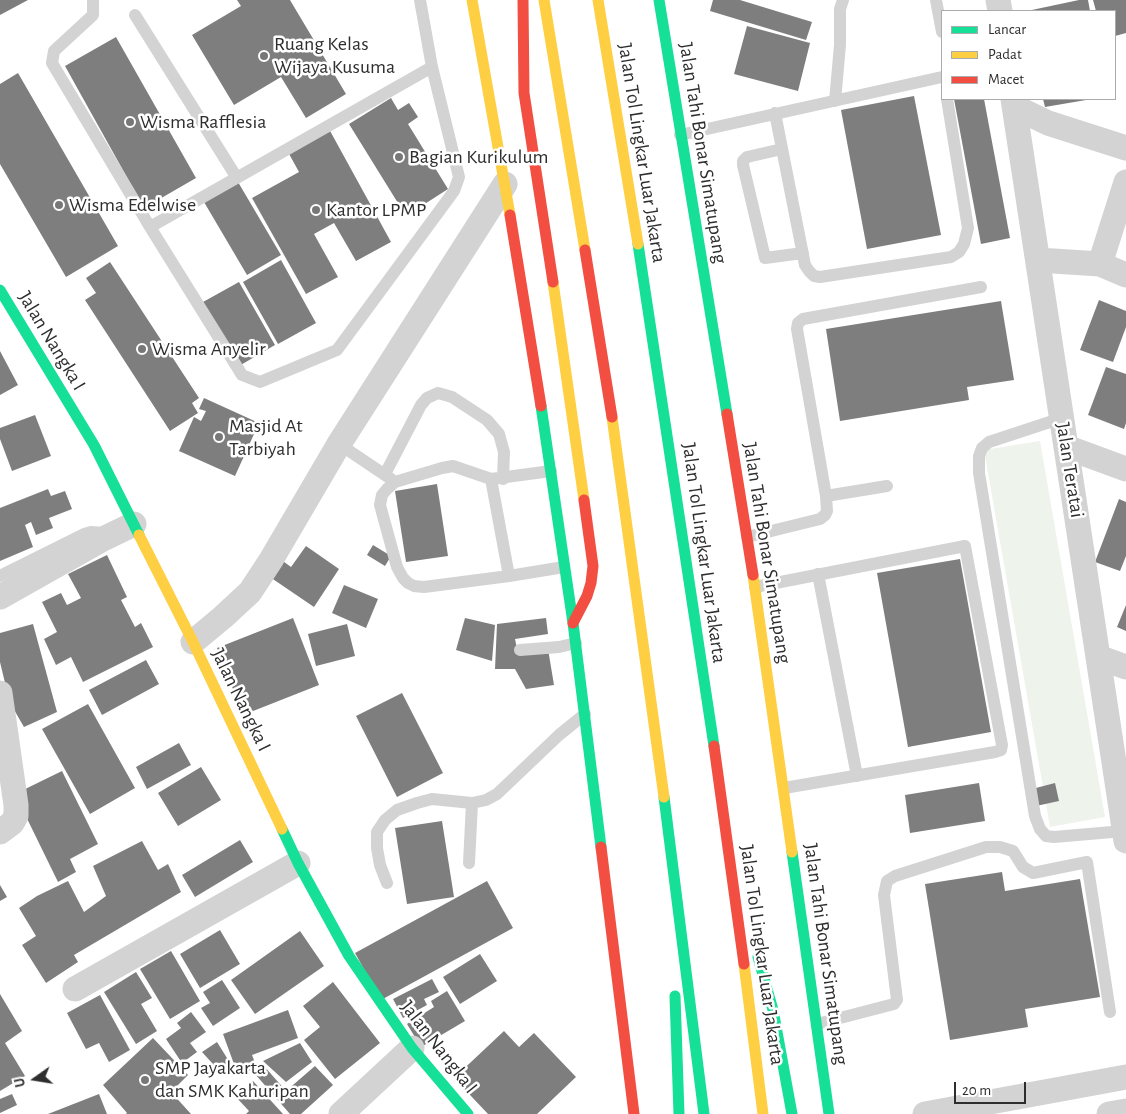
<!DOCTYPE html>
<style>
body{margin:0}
#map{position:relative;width:1126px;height:1114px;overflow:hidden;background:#fff;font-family:"Alegreya Sans",sans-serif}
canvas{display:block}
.legend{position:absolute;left:941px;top:10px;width:175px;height:90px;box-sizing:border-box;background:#fff;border:1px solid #ababab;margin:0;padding:6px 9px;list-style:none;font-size:15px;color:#2e2e2e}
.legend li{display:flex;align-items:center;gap:10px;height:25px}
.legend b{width:25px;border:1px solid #ababab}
.north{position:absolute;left:10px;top:1054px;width:50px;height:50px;-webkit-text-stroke:4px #fff;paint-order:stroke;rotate:257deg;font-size:14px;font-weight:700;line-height:20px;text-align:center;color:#2e2e2e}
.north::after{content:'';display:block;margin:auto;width:18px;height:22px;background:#2e2e2e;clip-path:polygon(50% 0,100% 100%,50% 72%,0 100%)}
.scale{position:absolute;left:954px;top:1082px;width:72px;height:22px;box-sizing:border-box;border:2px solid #2e2e2e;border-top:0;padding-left:6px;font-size:15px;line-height:18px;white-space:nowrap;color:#2e2e2e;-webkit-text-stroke:4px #fff;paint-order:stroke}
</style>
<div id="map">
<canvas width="1126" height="1114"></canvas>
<ul class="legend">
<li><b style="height:6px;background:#16e098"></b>Lancar</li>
<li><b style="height:6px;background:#ffcf43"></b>Padat</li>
<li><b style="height:6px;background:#f24e42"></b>Macet</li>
</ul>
<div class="north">U</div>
<div class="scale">20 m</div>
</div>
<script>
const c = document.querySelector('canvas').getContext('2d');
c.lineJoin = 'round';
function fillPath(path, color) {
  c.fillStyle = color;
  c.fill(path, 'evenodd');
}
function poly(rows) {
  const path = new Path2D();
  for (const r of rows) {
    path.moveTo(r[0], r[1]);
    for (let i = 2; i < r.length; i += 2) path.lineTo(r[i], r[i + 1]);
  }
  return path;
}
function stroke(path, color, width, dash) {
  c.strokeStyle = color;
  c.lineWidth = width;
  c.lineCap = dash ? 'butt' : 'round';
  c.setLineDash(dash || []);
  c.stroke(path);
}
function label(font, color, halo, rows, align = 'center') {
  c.font = font + ' "Alegreya Sans",sans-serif';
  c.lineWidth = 5;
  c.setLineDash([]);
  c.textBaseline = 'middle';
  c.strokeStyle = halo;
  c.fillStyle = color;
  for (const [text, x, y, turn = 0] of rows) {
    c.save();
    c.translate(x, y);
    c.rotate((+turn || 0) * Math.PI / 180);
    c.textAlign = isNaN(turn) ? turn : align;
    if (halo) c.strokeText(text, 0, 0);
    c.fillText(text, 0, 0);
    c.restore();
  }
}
const green = poly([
 [1040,441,1105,817,1050,827,984,450]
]);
const building = poly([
 [0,0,28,0,0,15],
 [237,0,290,0,346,94,306,118,281,77,234,105,192,35,241,6],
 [713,0,740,0,812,22,806,40,710,11],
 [1079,0,1088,0,1090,11,1027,11],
 [1093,0,1126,0,1126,33,1115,36,1115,11,1096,11],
 [747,26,810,43,798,91,734,74],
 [116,37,196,178,144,208,65,66],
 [18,73,118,246,66,277,0,164,0,84],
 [914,96,941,235,867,249,841,110],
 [391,98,398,110,409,103,418,117,408,124,448,189,406,216,349,124],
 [954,99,984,99,1010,238,981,244],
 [1043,99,1086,99,1086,100,1045,107],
 [329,129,391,242,356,261,334,223,314,234,338,277,306,294,252,198,299,172,288,152],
 [238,182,281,255,247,275,204,202],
 [281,260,316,323,278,344,243,282],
 [110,262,199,398,192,403,198,413,170,431,85,300,96,293,86,278],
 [239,282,275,345,239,366,203,302],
 [1099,300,1126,311,1126,327,1113,362,1080,350],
 [1001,301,1014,380,967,387,969,400,840,421,826,329],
 [0,351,18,385,0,395],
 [1106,367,1126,374,1126,423,1124,429,1088,415],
 [204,398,259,423,235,476,179,451,194,417,201,421,206,411,199,409],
 [35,415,51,456,12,471,0,439,0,428],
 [437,484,448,556,406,562,395,491],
 [48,489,51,496,65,491,72,509,49,518,53,528,36,535,31,522,25,525,33,547,0,561,0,508],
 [1119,499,1126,502,1126,556,1120,571,1095,562],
 [373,545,391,556,385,566,367,555],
 [306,546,339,569,314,607,264,573,276,556,291,567],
 [107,555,127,597,121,600,135,627,141,623,153,647,83,682,71,657,56,665,44,639,57,632,42,602,61,593,67,605,81,598,68,574],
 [960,559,991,732,908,747,877,573],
 [344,585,378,599,366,628,332,613],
 [1126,605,1126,631,1117,627],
 [293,618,319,685,243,715,217,648],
 [465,618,495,625,492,661,456,650],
 [546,618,548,634,515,639,518,653,548,649,554,685,526,689,515,669,495,669,497,624],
 [33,624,57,712,24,727,2,689,6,687,0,662,0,633],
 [347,624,355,656,316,666,308,634],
 [146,660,159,684,102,715,89,690],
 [402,693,443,773,397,797,356,716],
 [88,704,135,788,90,814,42,729],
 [179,743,191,765,147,789,136,767],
 [201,767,221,800,178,826,158,793],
 [62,771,98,844,70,859,76,872,58,882,15,794],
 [979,783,985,821,910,833,905,795],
 [1055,783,1059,801,1036,806,1032,789],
 [442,821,454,897,407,904,395,828],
 [240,840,253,862,195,897,182,875],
 [142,841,158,870,168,864,181,892,74,955,78,962,46,983,22,945,36,936,19,908,37,896,68,881,84,912,106,896,93,866],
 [1002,872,1005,891,1080,879,1100,997,1025,1009,1028,1027,950,1040,925,884],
 [487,881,513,928,381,1000,355,953],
 [0,885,7,897,0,901],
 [220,930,240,964,200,988,180,954],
 [300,931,324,966,255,1014,231,980],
 [171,951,200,1001,170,1019,140,969],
 [480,954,497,981,460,1004,443,977],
 [136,972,152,998,141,1004,157,1031,136,1044,104,992],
 [432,979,439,992,424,999,427,1005,403,1018,393,999],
 [222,980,240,1008,213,1026,201,1008,210,1003,203,992],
 [333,982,380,1043,335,1079,304,1040,320,1027,303,1006],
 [447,991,465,1021,421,1047,407,1024,434,1007,431,1001],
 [0,994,22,1031,5,1043,25,1076,0,1091],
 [100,995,130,1050,109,1062,99,1043,86,1049,67,1013],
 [288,1010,298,1038,252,1055,257,1068,238,1075,223,1034],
 [191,1012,206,1032,190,1043,197,1052,182,1063,166,1039,181,1028,177,1023],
 [504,1031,519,1047,534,1033,576,1077,537,1114,488,1114,454,1078],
 [153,1038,188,1075,171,1092,191,1114,126,1114,127,1113,103,1085],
 [217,1042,232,1066,222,1074,202,1052],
 [300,1043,312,1062,286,1082,263,1061],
 [264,1066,286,1091,315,1066,333,1085,301,1114,290,1114,255,1074],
 [253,1081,283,1114,246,1114,249,1111,236,1097],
 [12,1094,17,1105,0,1113,0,1099],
 [99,1094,107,1114,48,1114]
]);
const lane = poly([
 [93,0,93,15,54,51,52,63,150,227,242,375,260,382,337,350,454,191,459,177,432,67,420,0],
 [936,0,942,32],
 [135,15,237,178],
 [835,101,840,45,840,9,843,0],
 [775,113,805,265,809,271,814,276,820,277,951,257,959,252,964,244,968,228,947,99],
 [680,135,942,77],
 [782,149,747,157,743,161,743,165,765,258,803,253],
 [150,227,432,67],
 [1062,418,989,442,982,448,979,456,979,473,1035,816,1040,829,1046,836,1054,837,1124,831],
 [339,444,391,479],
 [551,471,491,479,509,576,564,567],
 [385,474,421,405,427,398,438,393,452,397,487,420,499,434,504,452,503,479],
 [491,479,453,466,442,468,395,482,387,489,382,495,380,505,397,567,403,578,408,583,414,586,424,587,509,576],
 [826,496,887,486],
 [747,537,820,519,825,515,827,511,826,496,797,329,798,323,803,319,981,287],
 [818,574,857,776],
 [0,576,84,534,91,532,105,533],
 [755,587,965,546,1002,745,1001,750,995,752,784,788],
 [520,650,559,647,576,643],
 [469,863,472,803],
 [387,883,380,865,377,848,377,832,385,820,397,810,417,803,432,799,472,803,486,800,497,794,559,735,585,714],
 [817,1024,894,1004,897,1000,884,895,887,881,895,876,986,847,1000,847,1013,851,1023,867,1033,873,1087,862,1110,1012]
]);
const street = poly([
 [998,0,1000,11],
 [1013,99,1126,841],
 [1015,107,1048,123,1126,148],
 [1038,260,1100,264,1126,275],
 [1100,264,1126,182],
 [1066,447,1126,469],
 [0,597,101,540,134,524],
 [193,642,223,617,250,592,271,560,339,444,505,184],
 [1098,657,1126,667],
 [0,693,16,805,16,816,12,823,0,832],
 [75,989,298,863],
 [341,1114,412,1048],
 [925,1114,1126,1077],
 [1109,1114,1126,1111]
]);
const fast = poly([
 [659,0,727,414],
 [638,244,714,746],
 [0,290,94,445,139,535],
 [541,406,573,623,601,847],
 [664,797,704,1114],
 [282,829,298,863,349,956,412,1048,468,1114],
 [792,852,829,1114],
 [758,957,773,1010,792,1114],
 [675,996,679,1114]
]);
const slow = poly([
 [472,0,510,215],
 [544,0,585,250],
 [598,0,638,244],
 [553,282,584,500],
 [612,417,664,797],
 [139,535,193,642,282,829],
 [753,575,792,852],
 [744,964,763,1114]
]);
const jam = poly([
 [523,0,524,93,553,282],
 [510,215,541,406],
 [585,250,612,417],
 [727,414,753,575],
 [573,623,587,596,591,583,593,566,584,500],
 [714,746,744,964],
 [601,847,634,1114]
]);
const markers = [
 [264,56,5,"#777"],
 [130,122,5,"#777"],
 [399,157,5,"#777"],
 [59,205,5,"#777"],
 [316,210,5,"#777"],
 [142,349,5,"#777"],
 [219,437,5,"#777"],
 [145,1080,5,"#777"]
];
const poiNames = [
 ["Ruang Kelas",274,44],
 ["Wijaya Kusuma",274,67],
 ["Wisma Rafflesia",140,122],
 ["Bagian Kurikulum",409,157],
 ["Wisma Edelwise",69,205],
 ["Kantor LPMP",326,210],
 ["Wisma Anyelir",152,349],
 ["Masjid At",229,426],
 ["Tarbiyah",229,449],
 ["SMP Jayakarta",155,1068],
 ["dan SMK Kahuripan",155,1091]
];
const streetNames = [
 ["Jalan Tol Lingkar Luar Jakarta",642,153,81],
 ["Jalan Tahi Bonar Simatupang",703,153,81],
 ["Jalan Nangka I",52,341,59],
 ["Jalan Teratai",1070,470,81],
 ["Jalan Tol Lingkar Luar Jakarta",704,553,82],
 ["Jalan Tahi Bonar Simatupang",767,553,81],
 ["Jalan Nangka I",241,700,64],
 ["Jalan Tahi Bonar Simatupang",826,954,82],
 ["Jalan Tol Lingkar Luar Jakarta",762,955,82],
 ["Jalan Nangka I",439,1047,52]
];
fillPath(green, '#eef3ec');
fillPath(building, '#7e7e7e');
stroke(lane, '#d3d3d3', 12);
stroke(street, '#d3d3d3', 25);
stroke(fast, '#16e098', 11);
stroke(slow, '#ffcf43', 11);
stroke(jam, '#f24e42', 11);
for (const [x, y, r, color] of markers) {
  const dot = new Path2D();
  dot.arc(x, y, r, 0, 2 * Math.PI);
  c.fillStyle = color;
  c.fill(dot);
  stroke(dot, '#fff', 2);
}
label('20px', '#2e2e2e', '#fff', poiNames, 'left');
label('20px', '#2e2e2e', '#fff', streetNames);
</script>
